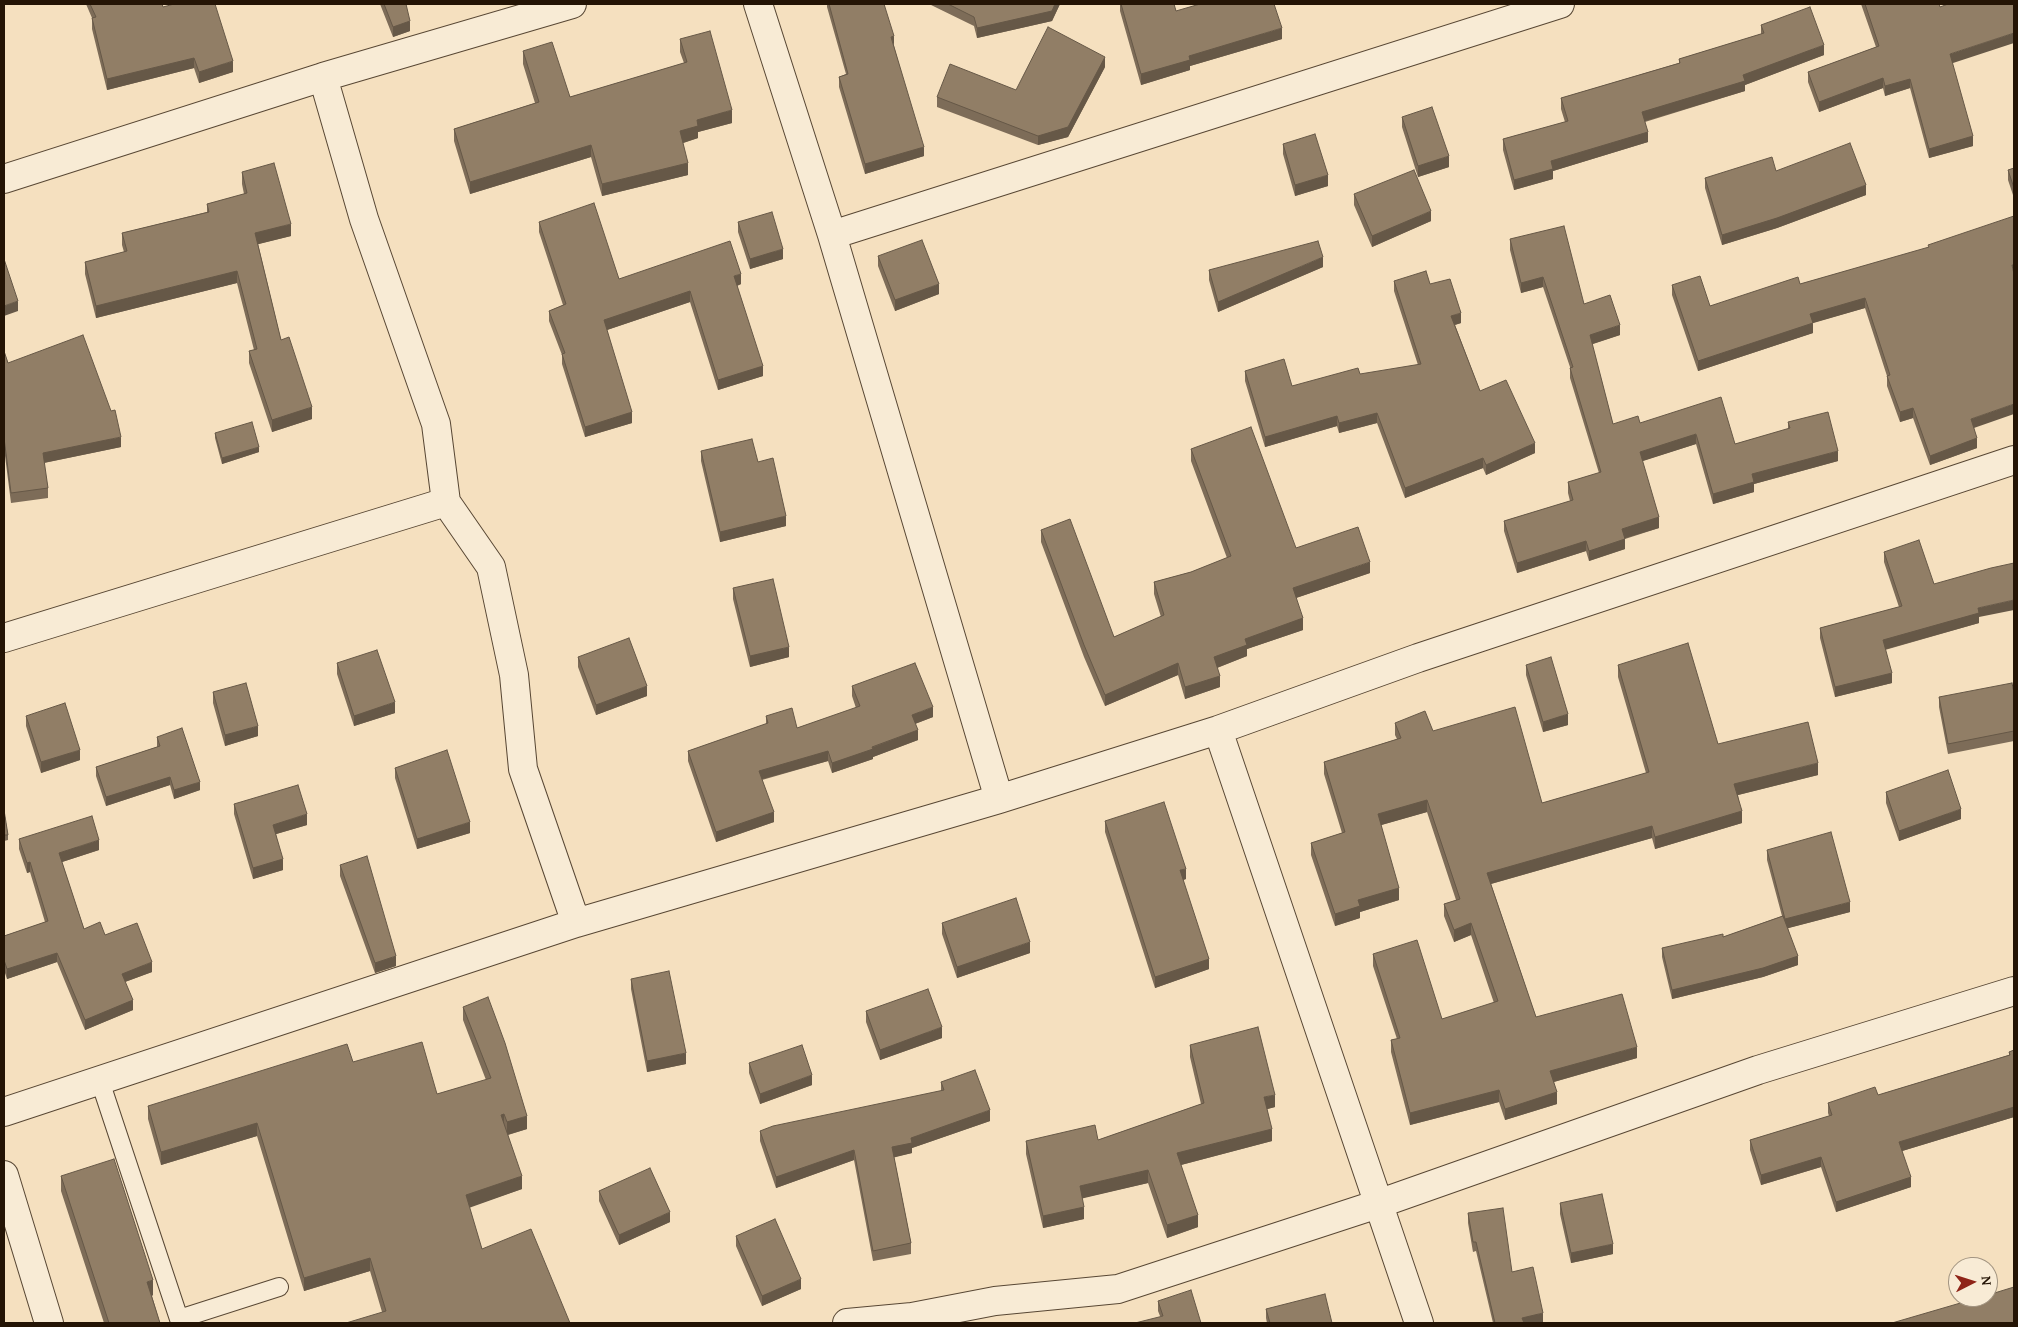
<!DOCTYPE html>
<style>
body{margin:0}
#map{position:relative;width:2018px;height:1327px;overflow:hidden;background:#f5e0bf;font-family:"Gentium Book Plus",serif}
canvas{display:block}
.frame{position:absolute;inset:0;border:5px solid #241405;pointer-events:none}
.north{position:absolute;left:1948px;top:1257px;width:50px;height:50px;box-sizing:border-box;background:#f8ebd5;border:1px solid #a39582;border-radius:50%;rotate:85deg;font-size:14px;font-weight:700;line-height:20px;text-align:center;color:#241405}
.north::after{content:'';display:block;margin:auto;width:18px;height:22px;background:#8f2418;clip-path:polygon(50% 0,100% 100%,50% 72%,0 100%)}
</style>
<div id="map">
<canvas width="2018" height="1327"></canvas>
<div class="frame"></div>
<div class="north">N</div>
</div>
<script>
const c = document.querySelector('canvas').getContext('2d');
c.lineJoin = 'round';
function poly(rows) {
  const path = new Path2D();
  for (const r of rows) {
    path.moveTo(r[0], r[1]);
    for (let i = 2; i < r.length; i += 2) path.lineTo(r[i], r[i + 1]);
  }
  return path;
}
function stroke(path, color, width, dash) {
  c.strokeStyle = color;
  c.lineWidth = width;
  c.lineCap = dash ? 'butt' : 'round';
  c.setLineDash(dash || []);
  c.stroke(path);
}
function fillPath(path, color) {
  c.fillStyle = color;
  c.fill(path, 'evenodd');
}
const lane = poly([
 [100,1081,179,1319,279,1287]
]);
const street = poly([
 [758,4,832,235,999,799],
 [323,77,364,219,436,424,446,502,491,567,514,675,523,769,576,923],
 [4,179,323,77,572,4],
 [832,235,1560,4],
 [4,638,446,502],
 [1218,730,1419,1323],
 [4,1112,576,923,999,799,1218,730,1418,658,2014,460],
 [4,1175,49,1323],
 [847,1323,912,1317,995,1301,1118,1289,1378,1204,1758,1070,2014,991]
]);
const wall = poly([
 [86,4,149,4,163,7,233,72,199,83,194,68,107,90,92,29,92,18],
 [380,4,406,4,410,31,393,37],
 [827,4,884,4,894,46,924,156,865,174,839,87,839,77,846,74,827,7],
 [929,4,1060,4,1052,21,977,38,974,26],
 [1120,4,1174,4,1176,11,1282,39,1190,66,1190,70,1141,85,1120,11],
 [1861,4,1939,4,1952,63,1973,146,1929,158,1910,88,1885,96,1883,88,1819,112,1808,82,1808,72,1876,47],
 [1761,25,1824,55,1745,85,1745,91,1645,122,1648,142,1553,171,1553,179,1514,190,1503,150,1503,139,1565,122,1561,109,1561,98,1679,63,1679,59,1761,34],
 [680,39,732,123,698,132,698,138,683,143,688,175,602,196,591,157,470,194,454,141,454,129,535,103,523,64,523,51,570,97,684,63,680,52],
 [1105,67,1068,137,1038,145,937,107,937,97,1016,90],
 [1402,117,1449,167,1418,177,1402,127],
 [1283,144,1328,186,1295,196,1283,154],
 [2014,168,2014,198,2008,180,2008,170],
 [1776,171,1866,195,1777,228,1722,245,1705,188,1705,178],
 [242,172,291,236,258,244,281,340,312,419,272,432,249,363,249,351,254,350,237,283,96,318,85,274,85,262,124,252,122,245,122,233,207,212,207,204,244,194,242,184],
 [1354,194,1431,221,1372,247,1354,205],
 [539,222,619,279,741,284,737,286,763,376,718,390,690,302,607,330,632,423,585,437,562,364,562,355,549,321,549,311,563,305,539,232],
 [738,222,783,259,750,269,738,232],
 [1510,239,1620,335,1592,344,1613,424,1640,423,1735,444,1788,429,1788,422,1838,461,1754,484,1754,492,1713,504,1696,444,1642,461,1659,528,1625,539,1625,549,1589,561,1586,551,1517,573,1504,531,1504,521,1570,501,1568,493,1568,482,1599,473,1570,378,1570,367,1543,287,1521,293,1510,250],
 [1928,245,1974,428,1977,448,1930,465,1913,418,1900,422,1887,386,1887,376,1865,308,1812,323,1813,333,1698,371,1672,295,1672,285,1710,306,1800,284,1928,248],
 [878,256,939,294,895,311,878,266],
 [1323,267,1218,312,1209,280,1209,270],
 [1394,281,1430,284,1461,323,1455,325,1480,391,1535,453,1486,475,1483,468,1405,498,1377,423,1339,433,1337,426,1265,447,1245,381,1245,371,1292,386,1418,365,1394,291],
 [4,351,8,363,121,447,44,463,48,488,48,498,11,503,4,448],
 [215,433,259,452,222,464,215,438],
 [1191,449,1296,548,1370,573,1296,598,1303,630,1247,649,1247,656,1217,668,1220,687,1185,699,1178,675,1105,706,1084,657,1041,542,1041,530,1114,637,1161,617,1154,594,1154,582,1191,572,1227,558,1191,461],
 [701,451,758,462,786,526,720,542,701,461],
 [1884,552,1934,584,1979,617,1979,623,1885,650,1892,683,1835,697,1820,638,1820,628,1899,607,1884,562],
 [733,588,789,657,750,667,733,599],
 [578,657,647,696,596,715,578,667],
 [337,663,395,713,354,726,337,674],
 [1526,665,1568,725,1543,732,1526,675],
 [1618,665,1718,744,1818,775,1738,795,1742,823,1655,849,1652,838,1491,884,1536,1017,1637,1058,1554,1082,1557,1104,1505,1120,1499,1102,1410,1125,1391,1052,1391,1040,1397,1039,1373,966,1373,954,1442,1019,1494,1003,1471,935,1454,942,1444,916,1444,904,1456,900,1427,812,1381,825,1399,900,1360,912,1360,918,1335,926,1311,855,1311,843,1342,833,1324,774,1324,762,1397,739,1395,735,1395,723,1433,731,1542,803,1646,773,1618,677],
 [852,686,933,717,915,724,918,740,873,757,873,759,832,773,828,761,762,780,774,822,716,842,688,761,688,751,766,724,766,716,797,728,856,708,852,696],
 [213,692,258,736,225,746,213,703],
 [2014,693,2014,741,1948,754,1939,707,1939,697],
 [26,716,80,760,41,773,26,726],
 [157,737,200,790,174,799,170,785,106,806,96,776,96,767,157,747],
 [395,768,470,833,417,849,395,778],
 [1886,792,1961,819,1899,841,1886,803],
 [234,804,307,825,276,834,283,870,253,879,234,814],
 [4,810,8,835,8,840,4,841],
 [1105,821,1186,879,1183,880,1209,969,1155,988,1105,832],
 [19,839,99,850,62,862,84,929,105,935,152,972,125,982,133,1010,85,1030,57,962,7,979,4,970,4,936,45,922,30,872,27,873,19,849],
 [1767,850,1850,912,1788,928,1798,965,1763,977,1672,999,1662,957,1662,948,1723,937,1782,916,1767,860],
 [340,865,396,966,375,973,340,876],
 [942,923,1030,953,957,978,942,934],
 [631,979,686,1064,647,1072,631,989],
 [463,1007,527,1129,508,1135,522,1189,469,1207,482,1249,570,1323,382,1312,370,1271,304,1291,257,1136,161,1165,148,1119,148,1106,353,1062,437,1094,486,1080,463,1020],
 [866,1011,942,1038,880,1060,866,1022],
 [1190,1045,1275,1107,1267,1109,1272,1141,1181,1165,1198,1227,1167,1238,1148,1183,1082,1198,1084,1219,1043,1228,1026,1154,1026,1141,1098,1140,1201,1104,1190,1057],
 [2014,1050,2014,1117,1902,1151,1911,1187,1836,1212,1821,1167,1761,1185,1750,1150,1750,1140,1829,1116,1828,1113,1828,1103,1878,1095,2009,1055,2009,1052],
 [749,1063,812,1085,760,1104,749,1073],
 [941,1082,990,1121,912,1148,912,1153,894,1157,911,1243,911,1254,873,1261,854,1160,776,1188,760,1141,760,1131,941,1091],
 [61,1176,153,1295,152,1296,160,1323,104,1323,61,1191],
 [599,1191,670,1222,619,1245,599,1201],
 [1560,1203,1613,1254,1571,1263,1560,1214],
 [1468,1213,1512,1272,1543,1322,1539,1323,1493,1323,1476,1251,1473,1252,1468,1223],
 [736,1236,801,1289,762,1306,736,1246],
 [1158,1301,1201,1323,1160,1316,1158,1311],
 [1266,1309,1332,1323,1267,1323,1266,1318]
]);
const shadedWall = poly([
 [1055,4,1060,4,1052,21,977,38,977,28],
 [410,21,410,31,393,37,393,27],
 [1282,28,1282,39,1190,66,1190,70,1141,85,1141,74,1189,56],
 [2014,33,2014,43,1950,64,1950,54],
 [894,36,894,46,891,37],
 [1824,45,1824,55,1745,85,1745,91,1642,122,1642,112],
 [1105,57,1105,67,1068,137,1038,145,1038,136],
 [194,58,194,68,107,90,107,79],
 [233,61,233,72,199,83,199,72],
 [1883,78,1883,88,1819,112,1819,102],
 [1910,79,1910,88,1885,96,1885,86],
 [732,110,732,123,698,132,698,138,680,144,680,131,697,120],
 [1648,132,1648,142,1553,171,1553,179,1514,190,1514,180,1551,161],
 [1973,136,1973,146,1929,158,1929,149],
 [591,145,591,157,470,194,470,182],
 [924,147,924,156,865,174,865,164],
 [1449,156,1449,167,1418,177,1418,166],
 [688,163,688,175,602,196,602,184],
 [1328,175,1328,186,1295,196,1295,185],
 [1866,185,1866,195,1777,228,1722,245,1722,235],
 [1431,211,1431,221,1372,247,1372,236],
 [291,224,291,236,255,245,255,233],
 [783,249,783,259,750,269,750,259],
 [1323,257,1323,267,1218,312,1218,302],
 [2012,265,2014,265,2014,275],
 [237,271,237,283,96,318,96,306],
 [741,274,741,284,734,287,734,276],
 [1543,277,1543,287,1521,293,1521,283],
 [939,284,939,294,895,311,895,300],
 [690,291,690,302,604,331,604,320],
 [1865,298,1865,308,1810,324,1810,314],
 [18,301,18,311,4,316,4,306],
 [1461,313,1461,323,1451,326,1451,316],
 [1813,323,1813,333,1698,371,1698,361],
 [1620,325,1620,335,1590,345,1590,335],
 [763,366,763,376,718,390,718,380],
 [2014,404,2014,414,1971,429,1971,419],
 [312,407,312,419,272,432,272,420],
 [1913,408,1913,418,1900,422,1900,412],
 [632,412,632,423,585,437,585,427],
 [1377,413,1377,423,1339,433,1339,423],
 [1337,416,1337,426,1265,447,1265,437],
 [1696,434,1696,444,1640,462,1640,452],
 [121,437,121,447,43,463,43,453],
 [1977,438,1977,448,1930,465,1930,456],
 [1535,443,1535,453,1486,475,1486,465],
 [259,447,259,452,222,464,222,458],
 [1838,451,1838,461,1754,484,1754,492,1713,504,1713,494,1752,474],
 [1483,458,1483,468,1405,498,1405,488],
 [786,516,786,526,720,542,720,532],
 [1659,517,1659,528,1622,539,1622,529],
 [1625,539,1625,549,1589,561,1589,551],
 [1586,541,1586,551,1517,573,1517,563],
 [1370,562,1370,573,1293,599,1293,588],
 [2014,600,2014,610,1979,617,1979,623,1883,650,1883,640,1978,608],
 [1303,618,1303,630,1247,649,1247,656,1214,669,1214,657,1245,639],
 [789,647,789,657,750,667,750,656],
 [1178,663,1178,675,1105,706,1105,695],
 [1892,673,1892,683,1835,697,1835,687],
 [1220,676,1220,687,1185,699,1185,687],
 [647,686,647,696,596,715,596,705],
 [395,702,395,713,354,726,354,716],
 [933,707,933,717,912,725,912,715],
 [1568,714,1568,725,1543,732,1543,722],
 [258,726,258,736,225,746,225,735],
 [918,730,918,740,873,757,873,759,832,773,832,763],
 [80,750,80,760,41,773,41,762],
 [828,751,828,761,759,780,759,771],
 [1818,763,1818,775,1734,796,1734,784],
 [170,777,170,785,106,806,106,797],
 [200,782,200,790,174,799,174,790],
 [1427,800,1427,812,1378,826,1378,814],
 [1961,809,1961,819,1899,841,1899,831],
 [1742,811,1742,823,1655,849,1655,837],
 [774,812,774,822,716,842,716,832],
 [307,814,307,825,273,835,273,825],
 [470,822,470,833,417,849,417,839],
 [1652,826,1652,838,1487,885,1487,873],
 [99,840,99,850,59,863,59,853],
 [283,859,283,870,253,879,253,868],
 [30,862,30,872,27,873,27,863],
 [1186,869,1186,879,1180,881,1180,870],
 [1399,888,1399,900,1360,912,1360,918,1335,926,1335,914,1358,900],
 [1850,902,1850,912,1785,929,1785,919],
 [1471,923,1471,935,1454,942,1454,930],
 [1030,942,1030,953,957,978,957,967],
 [57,953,57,962,7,979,7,969],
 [396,956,396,966,375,973,375,963],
 [1798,956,1798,965,1763,977,1672,999,1672,990],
 [1209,959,1209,969,1155,988,1155,977],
 [152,962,152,972,122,983,122,974],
 [133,1000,133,1010,85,1030,85,1020],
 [942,1027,942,1038,880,1060,880,1050],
 [1637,1047,1637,1058,1550,1083,1550,1071],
 [686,1053,686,1064,647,1072,647,1061],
 [812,1075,812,1085,760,1104,760,1094],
 [1499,1090,1499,1102,1410,1125,1410,1113],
 [1557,1092,1557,1104,1505,1120,1505,1109],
 [1275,1095,1275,1107,1264,1110,1264,1097],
 [2014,1107,2014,1117,1899,1152,1899,1142],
 [990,1110,990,1121,912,1148,912,1153,892,1158,892,1147,911,1138],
 [504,1114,504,1127,501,1115],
 [527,1116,527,1129,507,1135,507,1122],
 [257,1123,257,1136,161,1165,161,1152],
 [1272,1129,1272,1141,1177,1166,1177,1153],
 [854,1150,854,1160,776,1188,776,1177],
 [1821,1157,1821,1167,1761,1185,1761,1175],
 [1148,1170,1148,1183,1080,1199,1080,1186],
 [522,1176,522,1189,466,1209,466,1195],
 [1911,1177,1911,1187,1836,1212,1836,1202],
 [1084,1207,1084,1219,1043,1228,1043,1216],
 [670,1212,670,1222,619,1245,619,1235],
 [1198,1215,1198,1227,1167,1238,1167,1225],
 [1613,1244,1613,1254,1571,1263,1571,1253],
 [370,1258,370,1271,304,1291,304,1278],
 [801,1279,801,1289,762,1306,762,1296],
 [153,1280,153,1295,147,1297,147,1282],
 [1543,1313,1543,1322,1539,1323,1522,1323,1522,1318]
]);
const building = poly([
 [90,4,162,4,163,7,174,4,215,4,233,61,199,72,194,58,107,79,92,18,96,17,90,4],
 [384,4,406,4,410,21,393,27,384,4],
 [829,4,884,4,894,36,891,37,924,147,865,164,839,77,848,74,829,4],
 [948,4,1055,4,1052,11,977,28,974,17,948,4],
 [1121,4,1174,4,1176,11,1200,4,1274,4,1282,28,1189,56,1190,60,1141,74,1121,4],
 [1865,4,1939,4,1940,7,1948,4,2014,4,2014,33,1950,54,1973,136,1929,149,1910,79,1885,86,1883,78,1819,102,1808,72,1879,46,1865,4],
 [1810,7,1824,45,1743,75,1745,81,1642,112,1648,132,1551,161,1553,169,1514,180,1503,139,1568,121,1561,98,1680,63,1679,59,1764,33,1761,25,1810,7],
 [1048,27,1105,57,1068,127,1038,136,937,97,950,64,1016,90,1048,27],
 [710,31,732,110,697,120,698,126,680,131,688,163,602,184,591,145,470,182,454,129,539,102,523,51,552,42,570,97,687,62,680,39,710,31],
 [1432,107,1449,156,1418,166,1402,117,1432,107],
 [1315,134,1328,175,1295,185,1283,144,1315,134],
 [1850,143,1866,185,1777,218,1722,235,1705,178,1772,157,1776,171,1850,143],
 [274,163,291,224,255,233,281,340,289,337,312,407,272,420,249,351,257,349,237,271,96,306,85,262,127,251,122,233,209,212,207,204,247,193,242,172,274,163],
 [2014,168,2014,188,2008,170,2014,168],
 [1414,170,1431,211,1372,236,1354,194,1414,170],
 [594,203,619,279,730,241,741,274,734,276,763,366,718,380,690,291,604,320,632,412,585,427,562,354,565,353,549,311,566,304,539,222,594,203],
 [772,212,783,249,750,259,738,222,772,212],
 [2014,216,2014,265,2012,265,2014,274,2014,404,1971,419,1977,438,1930,456,1913,408,1900,412,1887,376,1890,375,1865,298,1810,314,1813,323,1698,361,1672,285,1700,276,1710,306,1798,277,1800,284,1929,247,1928,245,2014,216],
 [1564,226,1584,304,1610,295,1620,325,1590,335,1613,424,1638,416,1640,423,1721,397,1735,444,1790,428,1788,422,1828,412,1838,451,1752,474,1754,482,1713,494,1696,434,1640,452,1659,517,1622,529,1625,539,1589,551,1586,541,1517,563,1504,521,1573,500,1568,482,1601,472,1570,368,1573,367,1543,277,1521,283,1510,239,1564,226],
 [922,240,939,284,895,300,878,256,922,240],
 [1318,241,1323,257,1218,302,1209,270,1318,241],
 [4,259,18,301,4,306,4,259],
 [1426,271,1430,284,1450,279,1461,313,1451,316,1480,391,1506,380,1535,443,1486,465,1483,458,1405,488,1377,413,1339,423,1337,416,1265,437,1245,371,1284,359,1292,386,1358,368,1360,374,1421,364,1394,281,1426,271],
 [83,335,111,411,115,410,121,437,43,453,48,488,11,493,4,438,4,351,8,363,83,335],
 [252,422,259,447,222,458,215,433,252,422],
 [1251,427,1296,548,1358,527,1370,562,1293,588,1303,618,1245,639,1247,645,1214,657,1220,676,1185,687,1178,663,1105,695,1084,645,1041,530,1070,519,1114,637,1164,615,1154,582,1191,572,1231,556,1191,449,1251,427],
 [752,439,758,462,773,458,786,516,720,532,701,451,752,439],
 [1919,540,1934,584,1991,568,2014,563,2014,600,1978,608,1979,613,1883,640,1892,673,1835,687,1820,628,1902,606,1884,552,1919,540],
 [773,579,789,647,750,656,733,588,773,579],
 [629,638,647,686,596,705,578,657,629,638],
 [1688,643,1718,744,1808,722,1818,763,1734,784,1742,811,1655,837,1652,826,1487,873,1536,1017,1622,994,1637,1047,1550,1071,1557,1092,1505,1109,1499,1090,1410,1113,1391,1040,1400,1038,1373,954,1417,940,1442,1019,1498,1001,1471,923,1454,930,1444,904,1460,899,1427,800,1378,814,1399,888,1358,900,1360,906,1335,914,1311,843,1345,832,1324,762,1401,738,1395,723,1425,711,1433,731,1515,707,1542,803,1649,772,1618,665,1688,643],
 [377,650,395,702,354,716,337,663,377,650],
 [1551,657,1568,714,1543,722,1526,665,1551,657],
 [915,663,933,707,912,715,918,730,872,747,873,749,832,763,828,751,759,771,774,812,716,832,688,751,768,723,766,716,792,708,797,728,860,706,852,686,915,663],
 [246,683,258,726,225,735,213,692,246,683],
 [2012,683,2014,693,2014,731,1948,744,1939,697,2012,683],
 [65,703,80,750,41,762,26,716,65,703],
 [182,728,200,782,174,790,170,777,106,797,96,767,160,746,157,737,182,728],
 [447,750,470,822,417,839,395,768,447,750],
 [1948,770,1961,809,1899,831,1886,792,1948,770],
 [298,785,307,814,273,825,283,859,253,868,234,804,298,785],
 [1164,802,1186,869,1180,870,1209,959,1155,977,1105,821,1164,802],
 [4,810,8,835,4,835,4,810],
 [92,816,99,840,59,853,84,929,100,922,105,935,137,923,152,962,122,974,133,1000,85,1020,57,953,7,969,4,960,4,936,48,921,30,862,27,863,19,839,92,816],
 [1831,832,1850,902,1785,919,1767,850,1831,832],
 [367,856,396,956,375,963,340,865,367,856],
 [1016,898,1030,942,957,967,942,923,1016,898],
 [1783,916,1798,956,1763,968,1672,990,1662,948,1723,934,1723,937,1783,916],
 [669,971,686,1053,647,1061,631,979,669,971],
 [928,989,942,1027,880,1050,866,1011,928,989],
 [488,997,505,1043,527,1116,507,1122,504,1114,501,1115,522,1176,466,1195,482,1249,531,1229,570,1323,346,1323,386,1311,370,1258,304,1278,257,1123,161,1152,148,1106,347,1044,353,1062,422,1042,437,1094,491,1078,463,1007,488,997],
 [1258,1027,1275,1095,1264,1097,1272,1129,1177,1153,1198,1215,1167,1225,1148,1170,1080,1186,1084,1207,1043,1216,1026,1141,1095,1125,1098,1140,1204,1103,1190,1045,1258,1027],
 [802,1045,812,1075,760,1094,749,1063,802,1045],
 [2014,1050,2014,1107,1899,1142,1911,1177,1836,1202,1821,1157,1761,1175,1750,1140,1832,1115,1828,1103,1875,1087,1878,1095,2010,1055,2009,1052,2014,1050],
 [975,1070,990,1110,911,1138,912,1143,892,1147,911,1243,873,1251,854,1150,776,1177,760,1131,773,1126,944,1090,941,1082,975,1070],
 [114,1159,153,1280,147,1282,160,1323,109,1323,61,1176,114,1159],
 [650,1168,670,1212,619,1235,599,1191,650,1168],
 [1602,1194,1613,1244,1571,1253,1560,1203,1602,1194],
 [1503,1208,1512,1272,1533,1267,1543,1313,1522,1318,1524,1323,1495,1323,1476,1242,1473,1242,1468,1213,1503,1208],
 [775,1219,801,1279,762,1296,736,1236,775,1219],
 [2014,1287,2014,1323,1892,1323,1981,1297,1988,1297,1988,1295,2014,1287],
 [1191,1290,1201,1323,1135,1323,1163,1316,1158,1301,1191,1290],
 [1325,1294,1332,1323,1270,1323,1266,1309,1325,1294]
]);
stroke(lane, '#584734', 20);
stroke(street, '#584734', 30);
stroke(lane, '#f8ebd5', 18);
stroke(street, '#f8ebd5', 28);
fillPath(wall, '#7d6c58');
fillPath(shadedWall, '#665847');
fillPath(building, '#917e66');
stroke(building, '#665847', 1);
</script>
